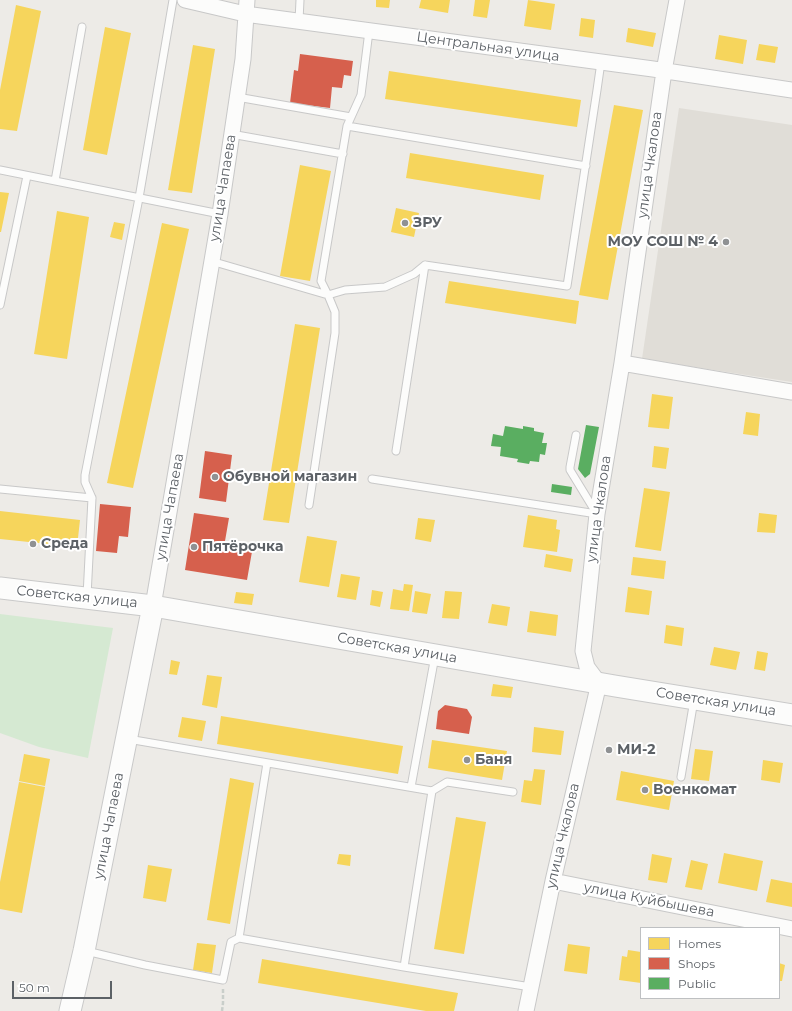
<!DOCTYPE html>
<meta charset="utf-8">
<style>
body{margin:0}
#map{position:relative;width:792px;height:1011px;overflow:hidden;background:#edebe7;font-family:Montserrat,sans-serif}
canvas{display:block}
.legend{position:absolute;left:640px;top:927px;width:140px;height:72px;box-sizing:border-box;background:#fff;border:1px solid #bec0c2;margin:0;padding:5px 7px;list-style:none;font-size:12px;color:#5c6166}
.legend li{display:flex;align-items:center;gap:8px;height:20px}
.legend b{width:20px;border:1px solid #bec0c2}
.scale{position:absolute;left:12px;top:981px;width:100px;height:18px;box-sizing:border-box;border:2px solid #5c6166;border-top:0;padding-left:5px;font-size:12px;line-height:14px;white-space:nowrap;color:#5c6166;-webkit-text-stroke:3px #fff;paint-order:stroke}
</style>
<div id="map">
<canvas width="792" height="1011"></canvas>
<ul class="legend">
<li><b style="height:11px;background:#f6d55c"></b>Homes</li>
<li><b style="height:11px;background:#d6604d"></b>Shops</li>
<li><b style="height:11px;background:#5aae61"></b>Public</li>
</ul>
<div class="scale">50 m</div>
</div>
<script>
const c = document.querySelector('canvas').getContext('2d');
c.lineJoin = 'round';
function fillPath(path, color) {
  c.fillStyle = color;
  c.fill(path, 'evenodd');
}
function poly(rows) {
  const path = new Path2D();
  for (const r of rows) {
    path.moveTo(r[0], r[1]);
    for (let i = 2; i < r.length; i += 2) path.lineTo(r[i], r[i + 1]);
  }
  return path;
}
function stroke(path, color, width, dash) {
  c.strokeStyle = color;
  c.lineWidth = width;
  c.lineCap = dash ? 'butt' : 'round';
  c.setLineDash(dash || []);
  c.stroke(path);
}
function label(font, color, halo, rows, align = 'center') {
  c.font = font + ' Montserrat,sans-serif';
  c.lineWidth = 4;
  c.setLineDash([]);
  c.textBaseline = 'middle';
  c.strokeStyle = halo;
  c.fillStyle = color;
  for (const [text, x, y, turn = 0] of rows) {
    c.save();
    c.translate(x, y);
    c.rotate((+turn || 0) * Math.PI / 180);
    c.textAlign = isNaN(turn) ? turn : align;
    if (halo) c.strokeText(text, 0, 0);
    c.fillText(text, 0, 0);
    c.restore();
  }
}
const education = poly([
 [679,108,792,125,792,382,642,359]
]);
const green = poly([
 [0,614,113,628,88,758,39,747,0,733]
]);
const homes = poly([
 [376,0,390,0,389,8,376,7],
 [421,0,450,0,448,13,419,8],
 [475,0,490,0,487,18,473,16],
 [528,0,555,4,551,30,524,26],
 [16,5,41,11,17,131,0,129,0,90],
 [581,18,595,20,593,38,579,36],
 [105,27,131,33,107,155,83,150],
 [628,28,656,33,653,47,626,42],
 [719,35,747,40,743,64,715,59],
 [759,44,778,47,775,63,756,60],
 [193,45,215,49,192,193,168,190],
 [389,71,581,100,577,127,385,99],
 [614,105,643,110,608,300,579,295],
 [410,153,544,175,540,200,406,178],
 [300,165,331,171,310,281,280,276],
 [0,192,9,193,1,232,0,232],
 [396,208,419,213,414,237,391,232],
 [57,211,89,217,67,359,34,354],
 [114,222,125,224,122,240,110,237],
 [162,223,189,229,133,488,107,483],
 [449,281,579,301,576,324,445,303],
 [295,324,320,328,289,523,263,520],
 [652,394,673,397,669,429,648,427],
 [746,412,760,414,758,436,743,434],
 [654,446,669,448,666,469,652,467],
 [644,488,670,492,661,551,635,547],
 [0,511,80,520,77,547,0,539],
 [759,513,777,515,775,533,757,532],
 [528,515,557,520,556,529,560,530,557,552,523,547],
 [418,518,435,520,431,542,415,539],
 [307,536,337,541,329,587,299,582],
 [546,554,573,559,571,572,544,567],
 [633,557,666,561,664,579,631,575],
 [341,574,360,577,356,600,337,597],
 [404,584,413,585,409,611,390,609,393,589,403,591],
 [628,587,652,591,649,615,625,612],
 [372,590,383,592,380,607,370,605],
 [415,591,431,594,427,614,412,612],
 [445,591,462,592,459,619,442,618],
 [236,592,254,594,252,605,234,603],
 [492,604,510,607,507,626,488,623],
 [530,611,558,615,556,636,527,632],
 [666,625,684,628,682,646,664,643],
 [714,647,740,652,736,670,710,665],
 [757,651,768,653,765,671,754,669],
 [171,660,180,662,177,675,169,674],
 [207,675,222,677,217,708,202,705],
 [493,684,513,687,511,698,491,696],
 [221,716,403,746,398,774,217,744],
 [182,717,206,721,202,741,178,737],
 [534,727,564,731,561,755,532,752],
 [432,740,507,751,502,780,428,768],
 [695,749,713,751,709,781,691,779],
 [24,754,50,759,45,786,19,781],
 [763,760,783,763,780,783,761,780],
 [534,769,545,770,541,805,521,802,524,780,532,781],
 [621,771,674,781,669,810,616,800],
 [230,778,254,783,230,924,207,920],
 [19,782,45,787,22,913,0,909,0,882],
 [456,817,486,822,464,954,434,949],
 [724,853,763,861,757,891,718,883],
 [339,854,351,855,350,866,337,864],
 [652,854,672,858,667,883,648,880],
 [691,860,708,864,702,890,685,887],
 [148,865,172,869,166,902,143,898],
 [771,879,792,883,792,907,766,902],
 [197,943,216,945,212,973,193,970],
 [568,944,590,947,587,974,564,971],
 [628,950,641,952,641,983,619,980,622,956,627,957],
 [262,959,458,993,454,1011,426,1011,258,983],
 [779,963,785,965,782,981,779,981]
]);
const shops = poly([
 [300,54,353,61,351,76,344,75,342,88,332,87,330,108,290,103,294,70,298,71],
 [205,451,232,455,226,502,199,498],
 [100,504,131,507,128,537,119,536,117,553,96,551],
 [194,513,229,518,225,541,253,546,247,580,185,570],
 [445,705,467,709,472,717,469,734,436,729,438,711]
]);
const public = poly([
 [586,425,599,427,590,474,585,478,578,469],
 [505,426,523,429,523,426,534,428,534,431,544,433,542,443,547,443,545,455,540,454,539,462,530,461,529,464,517,462,518,459,500,456,501,447,491,446,493,434,503,436],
 [552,484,572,487,571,495,551,492]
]);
const path = poly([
 [222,1011,223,1003,223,989]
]);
const lane = poly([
 [299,21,300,0],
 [369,31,361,95,347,126,321,281,328,295,345,290,385,287,414,274,425,265],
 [237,97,351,117],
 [347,126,586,166],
 [231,134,343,154],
 [0,170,220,214],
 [55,181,82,27],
 [211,261,328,295,335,312,335,333,309,505],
 [425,265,567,286,597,90,601,62],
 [0,305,27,176],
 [576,435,570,467,570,470,595,511],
 [396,451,425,265],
 [372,479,597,514],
 [0,489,92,498,87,596],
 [92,498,85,482,85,475,139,198,173,0],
 [128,739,432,791,404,967],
 [681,777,694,700],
 [411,787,435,656],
 [432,791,447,782,513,792],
 [239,938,267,763],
 [86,951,145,965,223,980,231,942,239,938,404,967,531,987]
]);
const street = poly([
 [185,0,245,14,653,69,792,90],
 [622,363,792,392],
 [153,606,220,214,243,59,247,0],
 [553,881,792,929],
 [526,1011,553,881,599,683,587,667,583,651,597,514,622,363,664,71,677,0]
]);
const secondary = poly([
 [0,588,153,606,615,686,792,715],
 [70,1011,84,951,153,606]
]);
const markers = [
 [405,223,4,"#8f9193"],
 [726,242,4,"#8f9193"],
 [215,477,4,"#8f9193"],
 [33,544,4,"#8f9193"],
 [194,547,4,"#8f9193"],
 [609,750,4,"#8f9193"],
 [467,760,4,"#8f9193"],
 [645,790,4,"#8f9193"]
];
const streetNames = [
 ["Центральная улица",488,47,8],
 ["улица Чкалова",650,165,-82],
 ["улица Чапаева",223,188,-81],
 ["улица Чапаева",170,507,-80],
 ["улица Чкалова",599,509,-82],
 ["Советская улица",77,597,6],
 ["Советская улица",397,648,10],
 ["Советская улица",716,702,9],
 ["улица Чапаева",109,826,-79],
 ["улица Чкалова",563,836,-77],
 ["улица Куйбышева",649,900,11]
];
const poiNames = [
 ["ЗРУ",413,223],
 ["МОУ СОШ № 4",718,242,"right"],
 ["Обувной магазин",223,477],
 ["Среда",41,544],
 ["Пятёрочка",202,547],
 ["МИ-2",617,750],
 ["Баня",475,760],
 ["Военкомат",653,790]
];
fillPath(education, '#e0ddd7');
fillPath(green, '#d5e9d2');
fillPath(homes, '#f6d55c');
fillPath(shops, '#d6604d');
fillPath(public, '#5aae61');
stroke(lane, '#c8c8c8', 9);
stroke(street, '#c8c8c8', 17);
stroke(secondary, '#c9c9c9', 23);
stroke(path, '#c9ceca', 2.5, [4, 2]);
stroke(lane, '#fcfcfb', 7);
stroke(street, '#fcfcfb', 15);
stroke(secondary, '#fcfcfb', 21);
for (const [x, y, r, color] of markers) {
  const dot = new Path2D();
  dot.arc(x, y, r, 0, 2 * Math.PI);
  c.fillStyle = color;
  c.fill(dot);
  stroke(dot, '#fff', 1.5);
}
label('14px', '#5c6166', '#fff', streetNames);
label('bold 14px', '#5c6166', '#fff', poiNames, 'left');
</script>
